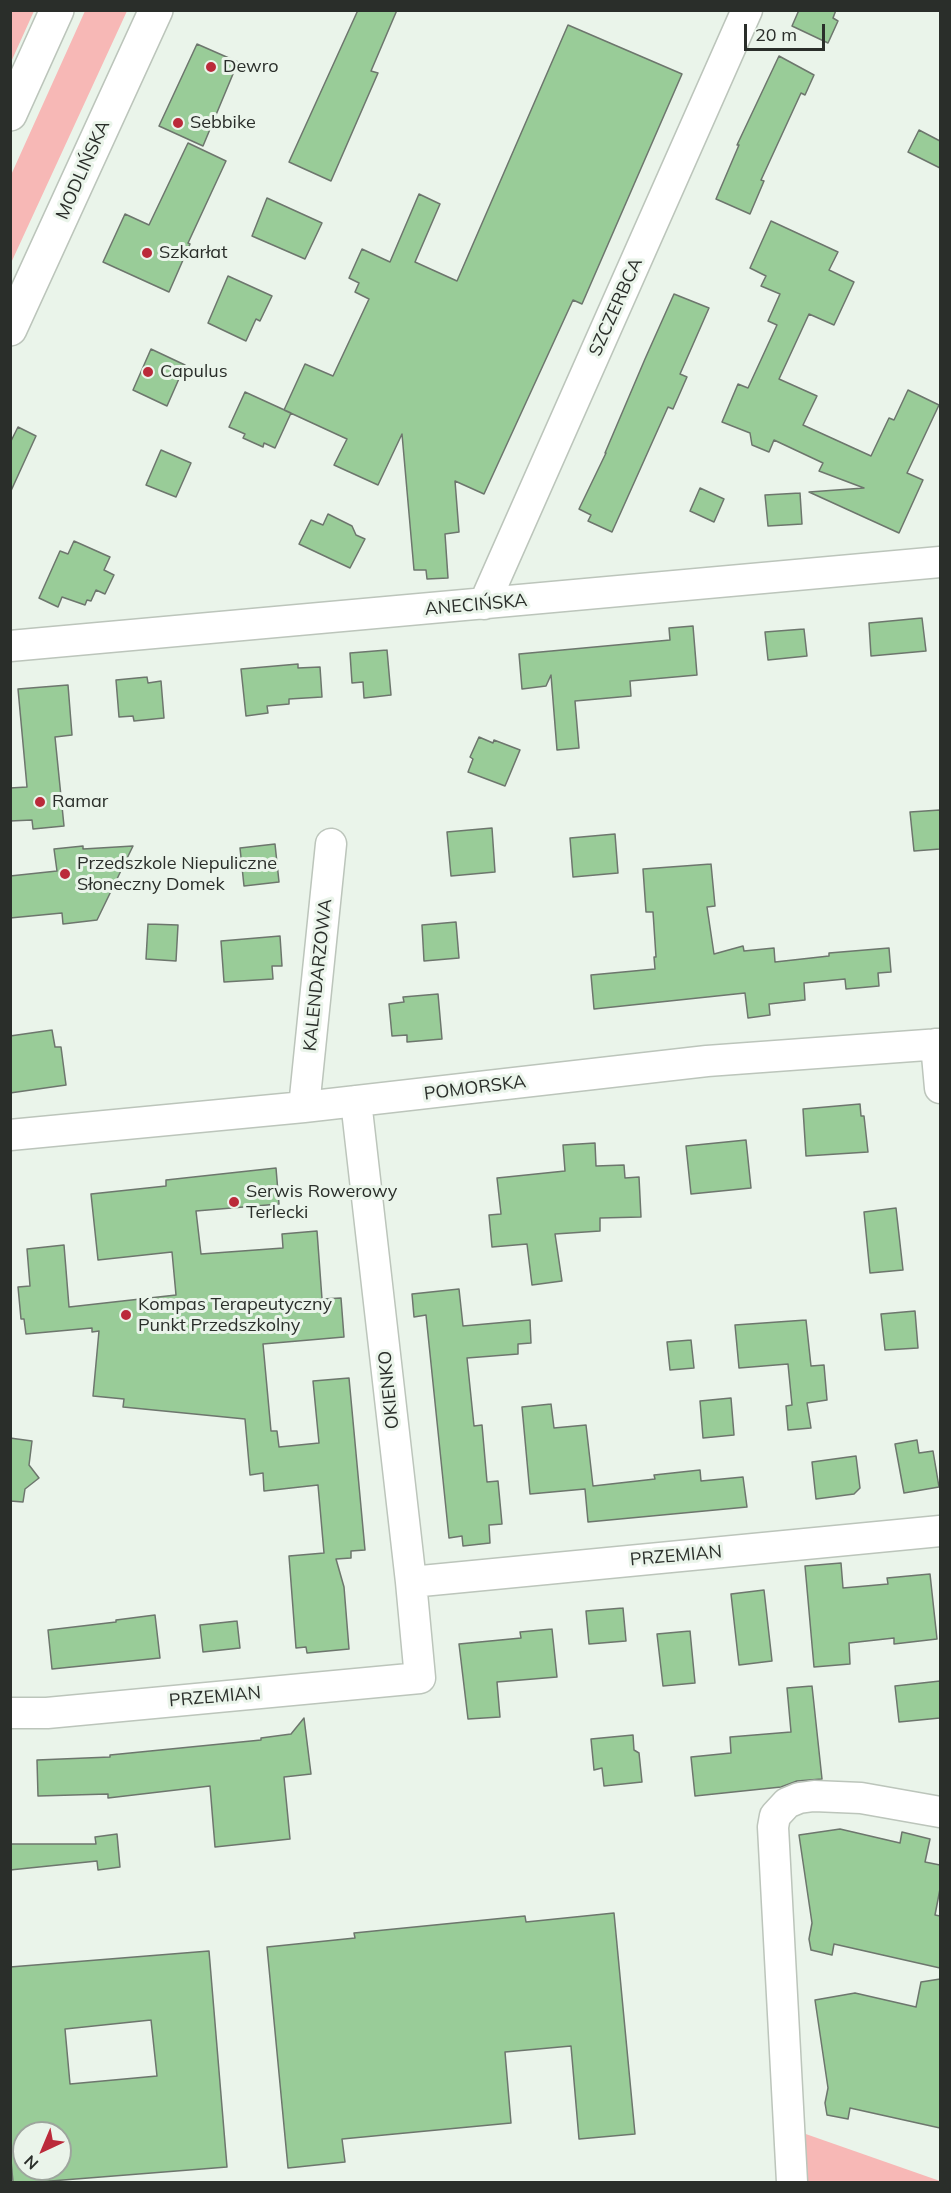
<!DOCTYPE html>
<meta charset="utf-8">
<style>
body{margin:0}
#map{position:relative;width:951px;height:2193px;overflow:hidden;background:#eaf4ea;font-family:Mulish,sans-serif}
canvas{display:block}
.frame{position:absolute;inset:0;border:12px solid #2a2e2a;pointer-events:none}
.north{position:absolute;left:12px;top:2121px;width:60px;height:60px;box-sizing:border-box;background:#eaf4ea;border:2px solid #9da59d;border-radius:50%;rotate:224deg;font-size:16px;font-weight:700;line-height:24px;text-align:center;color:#2a2e2a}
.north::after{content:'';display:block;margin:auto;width:21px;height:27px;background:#bb2a3a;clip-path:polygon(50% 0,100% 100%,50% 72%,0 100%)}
.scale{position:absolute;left:744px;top:24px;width:81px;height:27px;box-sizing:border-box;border:3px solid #2a2e2a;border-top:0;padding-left:8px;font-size:18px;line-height:21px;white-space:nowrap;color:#2a2e2a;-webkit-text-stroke:4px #eaf4ea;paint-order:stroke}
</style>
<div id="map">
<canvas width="951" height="2193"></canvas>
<div class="frame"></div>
<div class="north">N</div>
<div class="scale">20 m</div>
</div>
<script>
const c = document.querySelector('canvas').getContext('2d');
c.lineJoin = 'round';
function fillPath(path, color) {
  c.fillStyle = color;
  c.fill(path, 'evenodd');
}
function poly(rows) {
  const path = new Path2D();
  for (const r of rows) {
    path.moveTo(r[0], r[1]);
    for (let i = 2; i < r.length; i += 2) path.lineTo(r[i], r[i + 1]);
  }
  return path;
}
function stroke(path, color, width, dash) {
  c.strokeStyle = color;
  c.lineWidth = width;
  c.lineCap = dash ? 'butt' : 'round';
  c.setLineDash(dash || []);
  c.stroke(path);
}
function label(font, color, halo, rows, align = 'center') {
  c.font = font + ' Mulish,sans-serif';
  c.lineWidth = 6;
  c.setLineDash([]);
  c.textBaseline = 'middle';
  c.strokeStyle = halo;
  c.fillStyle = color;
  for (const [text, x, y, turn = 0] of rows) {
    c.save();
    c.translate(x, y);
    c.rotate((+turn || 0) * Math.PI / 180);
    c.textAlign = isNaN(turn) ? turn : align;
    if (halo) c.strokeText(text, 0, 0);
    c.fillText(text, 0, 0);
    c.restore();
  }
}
const green = poly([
 [11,10,34,11,11,62,10,11],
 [85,11,127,11,11,263,11,175],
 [800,2132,940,2181,940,2182,807,2182]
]);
const building = poly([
 [358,10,397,10,371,71,378,73,331,181,289,162,358,10],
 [799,10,836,10,833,18,838,21,828,43,792,26,799,10],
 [568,25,682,74,582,304,573,300,484,494,455,481,459,532,445,534,448,578,427,579,426,570,414,570,402,434,378,485,334,465,347,439,284,410,305,364,333,376,369,299,355,292,359,283,349,278,362,249,390,262,419,194,440,204,415,262,457,281,568,25],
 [197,44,238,62,203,146,159,126,197,44],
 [779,56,814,75,805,95,801,93,761,180,764,181,750,214,716,199,739,145,737,145,779,56],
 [919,130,940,141,940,168,908,152,919,130],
 [188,143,226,161,188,243,190,244,169,292,103,262,125,214,149,225,188,143],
 [267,198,322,223,305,259,252,236,267,198],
 [771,221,838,252,829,270,854,282,834,325,809,314,779,379,817,396,803,425,871,456,889,418,894,420,908,390,939,405,907,473,923,480,899,533,809,492,864,488,819,471,823,463,774,440,769,452,752,445,750,433,722,422,738,384,748,388,777,325,768,321,780,294,761,286,766,276,750,268,771,221],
 [228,276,272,296,260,321,256,319,246,341,208,323,228,276],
 [674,294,709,308,680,374,687,377,673,409,668,407,612,532,588,521,591,515,579,509,606,453,605,453,645,359,674,294],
 [151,349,185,365,167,406,133,390,151,349],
 [245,392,291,413,275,448,264,443,263,447,243,438,245,434,229,427,245,392],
 [18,427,36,436,10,493,10,443,18,427],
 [161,450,191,463,176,497,146,485,161,450],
 [700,488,724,499,714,522,690,511,700,488],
 [800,493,802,524,768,526,765,495,800,493],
 [328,514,352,526,356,535,365,539,350,568,299,544,311,520,323,525,328,514],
 [74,541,110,557,104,570,114,575,105,594,96,590,91,601,87,600,85,605,62,597,58,607,39,598,60,551,68,554,74,541],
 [922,618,926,651,871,656,869,623,922,618],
 [693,626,697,675,630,681,631,696,575,701,579,748,557,750,551,675,546,686,522,689,519,654,670,640,669,628,693,626],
 [804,629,807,656,768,660,765,632,804,629],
 [387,650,391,695,364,698,363,682,352,683,350,653,387,650],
 [298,664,298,668,320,667,322,697,289,699,289,704,267,706,268,713,246,716,241,669,298,664],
 [147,677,148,683,161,681,164,718,134,721,133,716,119,717,116,680,147,677],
 [68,685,72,735,55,737,64,826,33,829,32,820,10,821,10,788,27,787,18,689,68,685],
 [479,737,493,743,494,740,520,750,505,786,468,772,473,759,470,757,479,737],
 [940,810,940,849,914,851,910,812,940,810],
 [492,828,495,872,451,876,447,832,492,828],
 [615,834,618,873,573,877,570,838,615,834],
 [275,844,279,882,244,886,240,848,275,844],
 [83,846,83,849,133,846,97,920,63,924,62,913,10,918,10,876,57,871,54,849,83,846],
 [711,864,715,906,707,907,714,954,743,946,744,951,774,948,775,962,829,956,829,953,889,948,891,972,878,973,879,986,846,989,845,979,804,983,805,1000,769,1004,770,1015,748,1018,745,993,594,1009,591,975,655,969,654,957,656,957,653,912,646,912,643,869,711,864],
 [456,922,459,958,424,961,422,925,456,922],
 [148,924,178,925,176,961,146,959,148,924],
 [280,936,282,966,272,966,273,979,224,982,221,941,280,936],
 [438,994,442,1039,407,1042,407,1035,392,1036,389,1004,404,1002,403,997,438,994],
 [52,1030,55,1047,61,1047,66,1085,10,1093,10,1036,52,1030],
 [860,1104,861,1116,864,1116,868,1152,806,1156,803,1109,860,1104],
 [746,1140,751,1188,691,1194,686,1146,746,1140],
 [595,1143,596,1166,624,1165,625,1178,639,1177,641,1217,600,1218,600,1231,555,1234,562,1281,532,1285,527,1244,492,1247,489,1215,501,1214,497,1178,565,1171,563,1145,595,1143],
 [276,1168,279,1204,196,1211,201,1254,283,1248,282,1234,317,1231,322,1299,341,1298,344,1337,263,1344,271,1431,277,1431,279,1447,319,1443,313,1381,349,1378,365,1550,351,1551,351,1558,336,1559,344,1587,349,1649,307,1653,306,1647,296,1648,289,1556,324,1553,318,1485,264,1491,263,1473,250,1475,245,1419,123,1407,124,1399,93,1396,99,1331,92,1332,92,1328,26,1334,24,1319,21,1319,18,1287,30,1286,27,1249,64,1245,69,1307,176,1295,172,1252,98,1260,91,1194,166,1186,166,1180,276,1168],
 [896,1208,903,1270,870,1273,864,1212,896,1208],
 [459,1289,463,1326,530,1320,531,1343,518,1344,518,1354,467,1358,474,1426,482,1425,487,1482,498,1481,502,1524,489,1525,490,1543,463,1546,462,1536,449,1538,426,1315,414,1317,412,1294,459,1289],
 [915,1311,918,1348,885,1350,881,1314,915,1311],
 [806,1320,811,1366,824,1365,827,1400,807,1403,811,1428,788,1430,786,1406,792,1405,788,1364,739,1368,735,1325,806,1320],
 [691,1340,694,1368,670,1370,667,1342,691,1340],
 [731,1398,734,1435,703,1438,700,1401,731,1398],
 [551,1404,554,1428,586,1425,593,1486,655,1479,654,1475,700,1470,701,1481,743,1477,747,1507,588,1522,585,1489,530,1494,522,1407,551,1404],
 [10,1438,32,1441,29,1465,39,1478,25,1489,23,1502,10,1501,10,1438],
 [917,1440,919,1453,933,1451,939,1487,904,1493,895,1444,917,1440],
 [856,1456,860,1488,854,1494,816,1499,812,1462,856,1456],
 [841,1563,843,1588,888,1584,887,1578,930,1574,937,1639,894,1644,894,1638,849,1643,850,1664,814,1667,805,1566,841,1563],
 [764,1590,772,1661,739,1665,731,1594,764,1590],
 [623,1608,626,1641,589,1644,586,1611,623,1608],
 [155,1615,160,1658,52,1669,48,1630,116,1622,116,1620,155,1615],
 [237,1621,240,1648,203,1652,200,1625,237,1621],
 [552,1629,557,1677,497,1682,500,1717,468,1719,459,1644,521,1638,520,1632,552,1629],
 [690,1631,695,1683,663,1686,657,1634,690,1631],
 [940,1681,940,1718,899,1722,895,1686,940,1681],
 [812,1686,822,1779,797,1781,781,1787,695,1796,691,1757,731,1753,730,1737,791,1732,787,1688,812,1686],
 [304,1718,311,1774,284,1777,290,1839,215,1847,210,1786,108,1798,108,1794,38,1796,37,1760,110,1757,110,1755,261,1740,261,1738,291,1734,304,1718],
 [633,1735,634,1750,639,1753,642,1782,604,1786,602,1768,594,1770,591,1739,633,1735],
 [840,1829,900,1843,902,1832,930,1839,925,1862,940,1865,940,1889,935,1915,940,1916,940,1968,834,1944,832,1955,811,1950,809,1939,812,1923,799,1835,840,1829],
 [117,1834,120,1867,98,1870,97,1861,10,1870,10,1844,96,1844,95,1837,117,1834],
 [614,1913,635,2134,579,2139,571,2046,505,2052,511,2123,342,2139,345,2162,288,2168,267,1947,355,1938,354,1933,525,1916,526,1922,614,1913],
 [209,1951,227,2167,38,2182,13,2182,10,2150,10,1967,209,1951],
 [151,2020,157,2076,70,2084,65,2029,151,2020],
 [24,2133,60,2133,60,2169,24,2169,24,2133],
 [940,1979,940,2128,850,2108,848,2119,827,2115,825,2103,828,2088,815,2000,855,1993,916,2007,921,1982,940,1979]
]);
const minor = poly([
 [484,604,747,10],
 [10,646,940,562],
 [936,1044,940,1088],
 [304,1107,331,844],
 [10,1135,304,1107,707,1061,940,1044],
 [411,1582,940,1531],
 [10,1713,47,1713,420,1678,411,1582,356,1101],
 [792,2182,773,1827,775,1816,787,1803,799,1798,814,1796,861,1798,940,1812]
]);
const primary = poly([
 [10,114,57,10],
 [10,329,156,10]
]);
const markers = [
 [211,67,6,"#bb2a3a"],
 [178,123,6,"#bb2a3a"],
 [147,253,6,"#bb2a3a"],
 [148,372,6,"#bb2a3a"],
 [40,802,6,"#bb2a3a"],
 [65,874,6,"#bb2a3a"],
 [234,1202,6,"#bb2a3a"],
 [126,1315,6,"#bb2a3a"]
];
const poiNames = [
 ["Dewro",223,67],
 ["Sebbike",190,123],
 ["Szkarłat",159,253],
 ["Capulus",160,372],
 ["Ramar",52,802],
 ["Przedszkole Niepuliczne",77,864],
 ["Słoneczny Domek",77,885],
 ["Serwis Rowerowy",246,1192],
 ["Terlecki",246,1213],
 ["Kompas Terapeutyczny",138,1305],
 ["Punkt Przedszkolny",138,1326]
];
const streetNames = [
 ["MODLIŃSKA",83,170,-66],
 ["SZCZERBCA",616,307,-66],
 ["ANECIŃSKA",476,605,-5],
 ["KALENDARZOWA",318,975,-84],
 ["POMORSKA",475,1088,-7],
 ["OKIENKO",389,1390,-96],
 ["PRZEMIAN",676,1556,-5],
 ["PRZEMIAN",215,1697,-5]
];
fillPath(green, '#f7b8b6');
fillPath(building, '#99cc98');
stroke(building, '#6d766d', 1.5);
stroke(minor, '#bcc5bb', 33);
stroke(primary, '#bcc5bb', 36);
stroke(minor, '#fff', 30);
stroke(primary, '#fff', 33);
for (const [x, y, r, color] of markers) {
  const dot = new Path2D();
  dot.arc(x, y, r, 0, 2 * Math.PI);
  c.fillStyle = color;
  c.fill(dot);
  stroke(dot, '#eaf4ea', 2);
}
label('18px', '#2a2e2a', '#eaf4ea', poiNames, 'left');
label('18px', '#2a2e2a', '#eaf4ea', streetNames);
</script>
